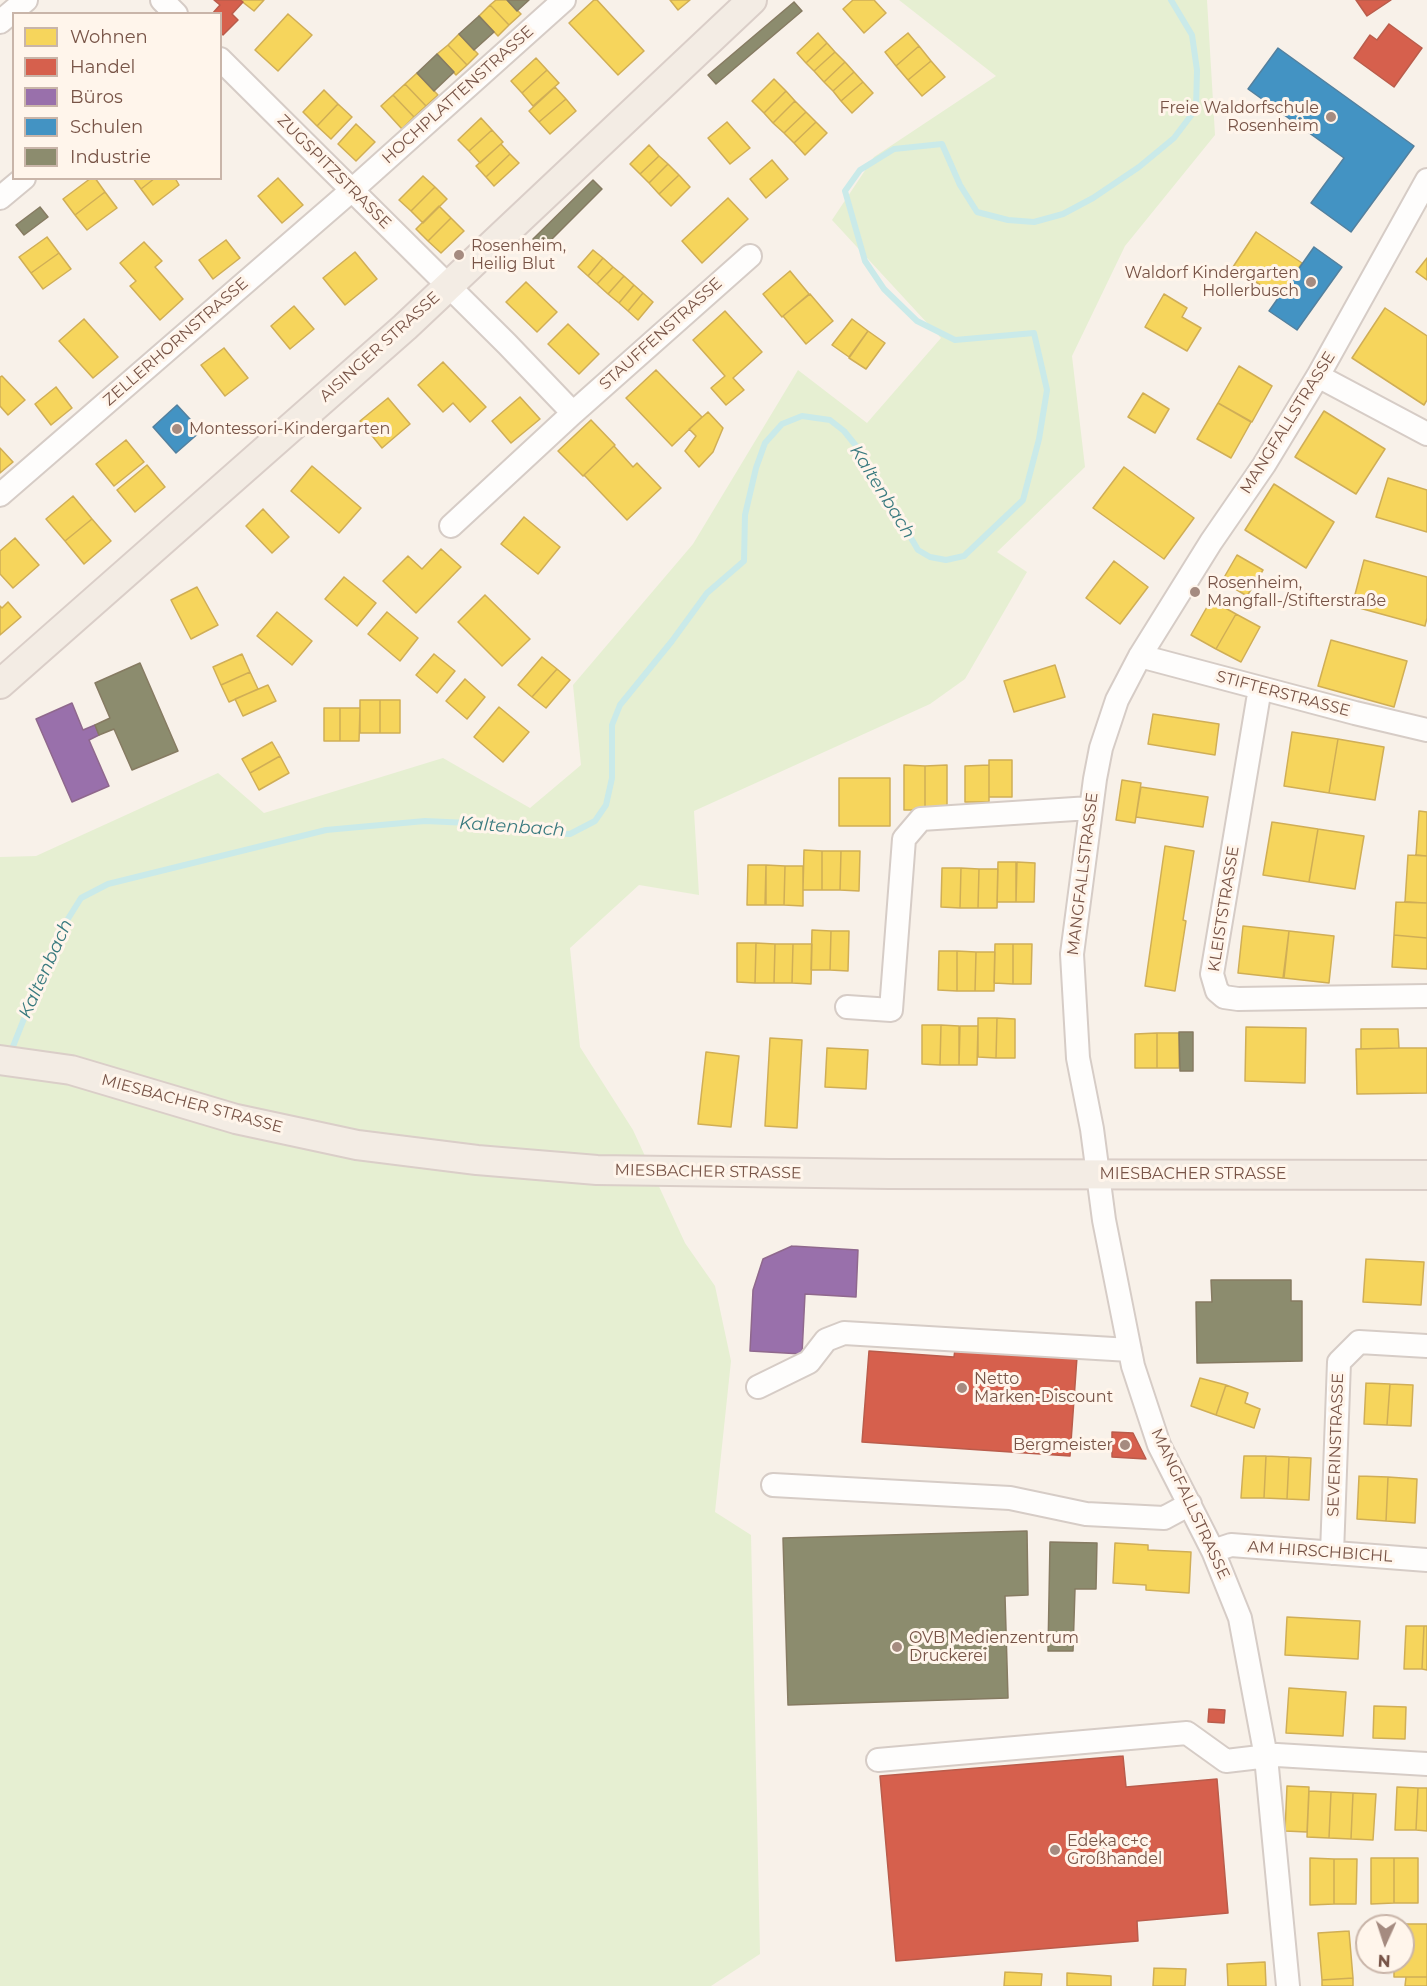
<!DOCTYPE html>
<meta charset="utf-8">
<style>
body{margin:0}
#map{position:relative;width:1427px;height:1986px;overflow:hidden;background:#f8f1e9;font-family:Montserrat,sans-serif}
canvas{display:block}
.legend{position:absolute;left:12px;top:12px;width:210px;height:168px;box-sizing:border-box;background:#fff5eb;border:2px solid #c9b5a9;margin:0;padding:8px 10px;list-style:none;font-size:18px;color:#785447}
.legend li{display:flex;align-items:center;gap:12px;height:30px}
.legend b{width:30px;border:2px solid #c9b5a9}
.north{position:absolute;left:1355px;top:1914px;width:60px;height:60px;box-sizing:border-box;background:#fff5eb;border:2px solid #c9b5a9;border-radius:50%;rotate:183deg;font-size:16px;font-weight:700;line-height:24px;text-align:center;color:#785447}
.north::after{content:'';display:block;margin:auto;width:21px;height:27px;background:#a58b80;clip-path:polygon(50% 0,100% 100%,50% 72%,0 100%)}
</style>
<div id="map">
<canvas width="1427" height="1986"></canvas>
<ul class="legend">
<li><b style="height:16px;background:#f6d55c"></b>Wohnen</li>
<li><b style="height:16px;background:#d6604d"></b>Handel</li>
<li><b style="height:16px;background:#9970ab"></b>Büros</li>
<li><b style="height:16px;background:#4393c3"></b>Schulen</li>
<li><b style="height:16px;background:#8c8c6e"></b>Industrie</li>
</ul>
<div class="north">N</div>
</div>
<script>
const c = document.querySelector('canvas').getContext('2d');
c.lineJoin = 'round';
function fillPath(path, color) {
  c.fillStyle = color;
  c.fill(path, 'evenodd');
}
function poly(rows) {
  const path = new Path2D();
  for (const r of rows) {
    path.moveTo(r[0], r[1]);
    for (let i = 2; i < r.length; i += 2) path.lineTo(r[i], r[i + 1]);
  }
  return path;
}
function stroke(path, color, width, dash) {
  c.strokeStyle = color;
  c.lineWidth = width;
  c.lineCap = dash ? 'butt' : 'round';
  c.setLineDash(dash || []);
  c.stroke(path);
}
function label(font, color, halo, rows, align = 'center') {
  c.font = font + ' Montserrat,sans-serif';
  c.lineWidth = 6;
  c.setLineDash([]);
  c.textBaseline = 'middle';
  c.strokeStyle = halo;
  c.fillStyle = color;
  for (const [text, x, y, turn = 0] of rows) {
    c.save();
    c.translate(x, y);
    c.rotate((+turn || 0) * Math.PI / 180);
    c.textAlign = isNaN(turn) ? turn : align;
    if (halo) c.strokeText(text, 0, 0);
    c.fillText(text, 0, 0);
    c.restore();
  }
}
const green = poly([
 [899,0,1207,0,1215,135,1125,246,1072,356,1085,467,997,552,1027,572,965,679,930,704,694,811,699,895,639,885,570,948,580,1047,633,1130,685,1243,715,1286,731,1361,715,1512,751,1535,760,1954,711,1986,0,1986,0,857,36,856,218,773,264,813,443,758,530,808,581,765,573,685,693,544,798,370,867,423,941,338,832,220,874,157,996,76]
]);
const homes = poly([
 [240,0,264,0,254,11,240,0],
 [496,0,507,0,521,14,509,25,490,5,496,0],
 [594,0,597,0,644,51,618,75,569,23,594,0],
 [670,0,690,0,678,10,670,0],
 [853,0,874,0,886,13,864,33,843,9,853,0],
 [490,5,509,25,498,36,479,16,490,5],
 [288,14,312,35,278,71,255,50,288,14],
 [818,33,827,43,806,63,797,53,818,33],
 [908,33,919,46,896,66,885,52,908,33],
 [459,34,478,54,467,65,448,45,459,34],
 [827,43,835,52,814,71,806,63,827,43],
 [448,45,467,65,456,75,437,54,448,45],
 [919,46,931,61,908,80,896,66,919,46],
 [835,52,845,62,824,82,814,71,835,52],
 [536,58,547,70,522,93,511,81,536,58],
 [931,61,945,77,922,96,908,80,931,61],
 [845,62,854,72,833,91,824,82,845,62],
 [547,70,559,83,533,106,522,93,547,70],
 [854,72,863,82,841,101,833,91,854,72],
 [417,73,438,95,426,106,405,84,417,73],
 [774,79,786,91,764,113,752,101,774,79],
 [863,82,873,93,852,113,841,101,863,82],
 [405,84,426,106,414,117,393,95,405,84],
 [555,87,566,99,539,122,529,111,555,87],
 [324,90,338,104,317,126,303,112,324,90],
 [786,91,795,101,773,123,764,113,786,91],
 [393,95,414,117,402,129,381,106,393,95],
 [566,99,576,111,550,134,539,122,566,99],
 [795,101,806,112,784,133,773,123,795,101],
 [338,104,352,117,331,139,317,126,338,104],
 [806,112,816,122,794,143,784,133,806,112],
 [481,118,492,130,469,151,458,140,481,118],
 [727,122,750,148,730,164,708,138,727,122],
 [816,122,827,133,805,155,794,143,816,122],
 [356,124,375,142,356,161,338,144,356,124],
 [492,130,503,142,480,163,469,151,492,130],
 [501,144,510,154,486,177,476,166,501,144],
 [649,145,659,156,640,174,630,164,649,145],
 [510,154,519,163,494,186,486,177,510,154],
 [659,156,668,164,649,183,640,174,659,156],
 [772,160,788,179,766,198,750,179,772,160],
 [668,164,679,175,659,194,649,183,668,164],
 [679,175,690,187,671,206,659,194,679,175],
 [423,176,435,187,411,211,399,200,423,176],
 [91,178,95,178,105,192,75,215,63,199,91,178],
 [133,178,155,178,141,189,133,178],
 [155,178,175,178,179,185,153,205,141,189,155,178],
 [278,178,303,205,282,223,258,196,278,178],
 [435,187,447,199,423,223,411,211,435,187],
 [105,192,117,208,87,230,75,215,105,192],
 [728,198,748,219,702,263,682,241,728,198],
 [439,206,451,218,428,241,416,229,439,206],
 [451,218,464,231,441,253,428,241,451,218],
 [1256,232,1302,263,1279,297,1233,267,1256,232],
 [47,237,59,253,31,273,19,257,47,237],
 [226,240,240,258,213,279,199,260,226,240],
 [144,242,162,261,155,267,183,299,160,320,130,286,136,281,120,263,144,242],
 [593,250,603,258,588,276,578,267,593,250],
 [355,252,377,279,345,305,323,278,355,252],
 [59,253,71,269,43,289,31,273,59,253],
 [603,258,613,267,597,284,588,276,603,258],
 [1427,258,1427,280,1416,272,1427,258],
 [613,267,624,276,608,294,597,284,613,267],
 [790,271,809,294,782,317,763,294,790,271],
 [624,276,634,285,619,303,608,294,624,276],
 [526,282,557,312,537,332,506,302,526,282],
 [634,285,643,293,628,311,619,303,634,285],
 [643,293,653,302,638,320,628,311,643,293],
 [810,294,833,321,806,344,783,316,810,294],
 [1164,294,1187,308,1182,317,1201,328,1187,351,1145,327,1164,294],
 [294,306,314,329,290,349,271,326,294,306],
 [1385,308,1427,336,1427,400,1424,405,1352,358,1385,308],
 [725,311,762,352,733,378,744,390,726,405,711,388,725,376,693,340,725,311],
 [84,319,118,357,93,378,59,341,84,319],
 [852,319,868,331,849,357,832,345,852,319],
 [568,324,599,354,579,374,548,344,568,324],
 [868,331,885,343,866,369,849,358,868,331],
 [224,348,248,378,225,396,201,365,224,348],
 [443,362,486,407,470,422,453,403,443,412,418,385,443,362],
 [1239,366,1272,386,1252,422,1218,403,1239,366],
 [656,370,702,417,672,446,626,398,656,370],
 [2,376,25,400,8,415,0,406,0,377,2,376],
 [56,387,72,408,51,425,35,404,56,387],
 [1143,393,1169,409,1155,433,1128,417,1143,393],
 [520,397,540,419,511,443,492,421,520,397],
 [388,398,410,424,382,448,360,421,388,398],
 [1218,403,1251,422,1231,458,1197,439,1218,403],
 [1324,411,1385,449,1356,494,1295,457,1324,411],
 [708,412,723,428,713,452,699,467,685,451,696,436,689,429,708,412],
 [591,420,615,445,583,476,558,451,591,420],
 [126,440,144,462,114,486,96,464,126,440],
 [614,446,633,467,637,463,661,488,627,520,584,475,614,446],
 [0,448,13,462,0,473,0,448],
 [147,465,165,487,135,512,117,490,147,465],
 [312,466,361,508,339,533,291,491,312,466],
 [1124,467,1194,518,1164,559,1093,508,1124,467],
 [1388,478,1427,490,1427,532,1376,517,1388,478],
 [1274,484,1334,522,1306,568,1245,530,1274,484],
 [73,496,92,519,65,541,46,519,73,496],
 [263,509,289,537,272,553,246,526,263,509],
 [524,517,560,547,538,574,501,544,524,517],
 [92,519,111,541,84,564,65,541,92,519],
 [15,538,39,565,13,588,0,574,0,551,15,538],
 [441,549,461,567,416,613,383,581,408,556,422,569,441,549],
 [1237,555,1263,570,1247,596,1222,581,1237,555],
 [1364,560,1427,577,1427,618,1425,626,1352,606,1364,560],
 [1114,561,1148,587,1120,624,1086,598,1114,561],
 [344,577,376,603,357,626,325,599,344,577],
 [197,587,218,625,191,639,171,600,197,587],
 [485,595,530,639,502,666,458,622,485,595],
 [1211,600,1236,614,1216,649,1191,635,1211,600],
 [8,602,21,617,0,635,0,606,2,608,8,602],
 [277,612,312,641,292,665,257,636,277,612],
 [387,612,418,638,400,661,368,634,387,612],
 [1236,614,1260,627,1241,662,1216,649,1236,614],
 [1331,640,1407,661,1394,707,1318,686,1331,640],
 [242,654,250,672,221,685,213,667,242,654],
 [434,654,455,671,437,693,416,675,434,654],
 [542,657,557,669,532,697,518,685,542,657],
 [1055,665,1065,697,1014,712,1004,681,1055,665],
 [557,669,570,680,546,708,532,697,557,669],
 [250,672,258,689,229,702,221,685,250,672],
 [465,679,485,697,467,719,446,701,465,679],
 [268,685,276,701,243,716,235,699,268,685],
 [360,700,380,700,380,733,360,733,360,700],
 [380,700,400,700,400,733,380,733,380,700],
 [499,707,529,732,503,762,474,737,499,707],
 [324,708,340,708,340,741,324,741,324,708],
 [340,708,360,708,359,741,340,741,340,708],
 [1153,714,1219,724,1215,755,1148,744,1153,714],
 [1292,732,1338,739,1329,793,1284,786,1292,732],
 [1338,739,1384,747,1375,800,1329,793,1338,739],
 [272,742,280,756,250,773,242,759,272,742],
 [280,756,289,773,259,790,250,773,280,756],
 [989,760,1012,760,1012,797,989,797,989,760],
 [904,765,925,766,925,810,904,810,904,765],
 [947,765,947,810,925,810,925,766,947,765],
 [989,765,989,802,965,802,965,766,989,765],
 [839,778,890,778,890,826,839,826,839,778],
 [1122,780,1141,783,1135,823,1116,820,1122,780],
 [1141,787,1208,797,1203,827,1136,817,1141,787],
 [1419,811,1427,812,1427,856,1416,855,1419,811],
 [1272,822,1318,829,1309,882,1263,875,1272,822],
 [1318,829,1364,836,1355,889,1309,882,1318,829],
 [1165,846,1194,851,1183,920,1186,921,1175,991,1145,986,1165,846],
 [804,850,822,851,822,890,803,890,804,850],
 [822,851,841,851,840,890,822,890,822,851],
 [841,851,860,851,859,891,840,890,841,851],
 [1408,855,1427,856,1427,903,1405,902,1408,855],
 [998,862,1016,862,1016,902,997,902,998,862],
 [1017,862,1035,863,1034,902,1016,902,1017,862],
 [748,865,766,865,765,905,747,905,748,865],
 [766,865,785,866,784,905,766,905,766,865],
 [785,866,803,866,803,906,784,905,785,866],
 [942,868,961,868,960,908,941,907,942,868],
 [961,868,979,869,978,908,960,908,961,868],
 [979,869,998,869,997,908,978,908,979,869],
 [1396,902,1427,903,1427,938,1394,935,1396,902],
 [1243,926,1289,931,1283,978,1238,973,1243,926],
 [812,930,831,931,830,970,811,970,812,930],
 [831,931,849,931,848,971,830,970,831,931],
 [1289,931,1334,936,1329,983,1284,978,1289,931],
 [1394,935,1427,938,1427,969,1392,967,1394,935],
 [737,943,756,943,755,983,737,982,737,943],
 [756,943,775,944,774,983,755,983,756,943],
 [775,944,793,944,792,983,774,983,775,944],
 [793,944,812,944,811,984,792,983,793,944],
 [995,944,1013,944,1013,984,994,983,995,944],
 [1013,944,1032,944,1031,984,1013,984,1013,944],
 [939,951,957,951,957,991,938,990,939,951],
 [957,951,976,952,975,991,957,991,957,951],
 [976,952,995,952,994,991,975,991,976,952],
 [978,1018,997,1018,996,1058,978,1057,978,1018],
 [997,1018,1015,1019,1015,1058,996,1058,997,1018],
 [922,1025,941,1025,940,1065,922,1064,922,1025],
 [941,1025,959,1026,959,1065,940,1065,941,1025],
 [960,1026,978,1026,977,1065,959,1065,960,1026],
 [1246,1027,1306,1028,1305,1083,1245,1081,1246,1027],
 [1361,1029,1398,1029,1399,1048,1361,1049,1361,1029],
 [1157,1033,1157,1068,1135,1068,1135,1034,1157,1033],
 [1157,1033,1179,1033,1179,1068,1157,1068,1157,1033],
 [770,1038,802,1040,797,1128,765,1126,770,1038],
 [827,1048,868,1050,866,1089,825,1087,827,1048],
 [1399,1048,1427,1048,1427,1093,1357,1094,1356,1049,1399,1048],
 [706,1052,739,1056,731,1127,698,1124,706,1052],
 [1366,1259,1424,1262,1421,1305,1363,1302,1366,1259],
 [1200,1378,1226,1385,1216,1415,1191,1406,1200,1378],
 [1366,1383,1390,1384,1387,1425,1364,1424,1366,1383],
 [1390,1384,1413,1385,1411,1426,1387,1425,1390,1384],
 [1226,1385,1248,1393,1245,1403,1260,1409,1254,1428,1216,1415,1226,1385],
 [1244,1456,1266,1456,1264,1498,1241,1498,1244,1456],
 [1266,1456,1289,1457,1287,1499,1264,1498,1266,1456],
 [1289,1457,1311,1458,1309,1500,1287,1499,1289,1457],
 [1359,1476,1388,1477,1386,1521,1357,1519,1359,1476],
 [1388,1477,1417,1479,1415,1523,1386,1521,1388,1477],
 [1115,1543,1148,1545,1148,1550,1191,1552,1189,1593,1146,1590,1146,1585,1113,1583,1115,1543],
 [1287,1617,1360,1621,1358,1659,1285,1655,1287,1617],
 [1406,1626,1424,1626,1422,1669,1404,1669,1406,1626],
 [1424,1626,1427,1626,1427,1670,1422,1669,1424,1626],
 [1289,1688,1346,1692,1343,1736,1286,1733,1289,1688],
 [1374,1706,1406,1707,1405,1739,1373,1738,1374,1706],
 [1287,1786,1309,1787,1307,1832,1285,1831,1287,1786],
 [1397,1787,1418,1788,1416,1830,1395,1830,1397,1787],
 [1418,1788,1427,1788,1427,1831,1416,1830,1418,1788],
 [1309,1791,1331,1792,1329,1838,1307,1837,1309,1791],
 [1331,1792,1353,1793,1351,1839,1329,1838,1331,1792],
 [1353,1793,1376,1794,1373,1840,1351,1839,1353,1793],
 [1310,1858,1334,1859,1334,1904,1310,1905,1310,1858],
 [1371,1858,1394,1858,1394,1903,1371,1904,1371,1858],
 [1394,1858,1418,1858,1418,1903,1394,1903,1394,1858],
 [1334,1859,1357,1859,1356,1904,1334,1904,1334,1859],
 [1394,1924,1427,1924,1427,1977,1394,1977,1394,1962,1403,1962,1403,1926,1394,1926,1394,1924],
 [1349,1931,1353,1978,1322,1980,1318,1933,1349,1931],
 [1265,1962,1266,1986,1228,1986,1227,1964,1265,1962],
 [1154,1968,1186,1969,1185,1986,1153,1986,1154,1968],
 [1005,1972,1042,1974,1041,1986,1004,1986,1005,1972],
 [1067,1973,1111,1976,1111,1986,1067,1986,1067,1973],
 [1406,1977,1427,1977,1427,1986,1405,1986,1406,1977],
 [1353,1978,1353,1986,1322,1986,1322,1980,1353,1978]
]);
const shops = poly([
 [214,0,240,0,243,2,232,14,238,20,223,35,220,33,220,14,212,14,220,5,214,0],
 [1356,0,1391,0,1367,16,1356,0],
 [1389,24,1422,48,1394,87,1354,58,1370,35,1377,40,1389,24],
 [955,1349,1077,1357,1070,1456,862,1442,869,1351,954,1357,955,1349],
 [1112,1432,1133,1433,1146,1459,1112,1457,1112,1432],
 [1209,1709,1225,1710,1224,1723,1208,1722,1209,1709],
 [1123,1756,1126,1787,1217,1779,1228,1913,1137,1921,1138,1941,896,1961,880,1776,1123,1756]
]);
const offices = poly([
 [72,703,83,730,95,725,99,735,89,740,109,786,72,802,36,719,72,703],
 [792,1246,858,1250,856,1297,805,1294,802,1354,750,1351,753,1290,763,1259,792,1246]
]);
const schools = poly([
 [1278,48,1414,146,1351,232,1311,203,1344,158,1248,89,1278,48],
 [1314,247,1342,267,1297,330,1269,311,1314,247],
 [177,405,201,431,176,453,153,427,177,405]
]);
const industry = poly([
 [507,0,529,0,517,11,507,0],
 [794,2,802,11,716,84,708,75,794,2],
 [479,16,494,32,474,50,459,34,479,16],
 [437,54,454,72,434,91,417,73,437,54],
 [593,180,602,189,543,248,533,239,593,180],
 [40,207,48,217,24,235,16,225,40,207],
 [140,663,178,751,132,770,114,729,99,735,95,725,110,718,95,683,140,663],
 [1179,1032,1193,1032,1193,1071,1180,1071,1179,1032],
 [1211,1280,1291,1280,1291,1301,1302,1301,1302,1361,1197,1363,1196,1302,1212,1302,1211,1280],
 [1027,1531,1028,1595,1005,1596,1008,1698,788,1705,783,1538,1027,1531],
 [1050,1542,1097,1543,1096,1589,1075,1589,1073,1651,1048,1651,1050,1542]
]);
const stream = poly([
 [10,1054,37,986,49,970,56,945,66,922,81,898,108,884,326,830,425,821,491,824,542,833,570,834,595,821,606,805,612,778,612,725,620,705,672,641,707,593,744,561,745,515,756,468,765,443,782,424,802,416,830,420,844,431,861,452,918,550,930,557,946,560,964,556,1023,500,1039,439,1047,390,1034,333,955,340,917,321,884,289,865,261,845,191,860,170,894,149,942,144,960,185,977,212,1008,220,1034,222,1063,214,1093,198,1139,167,1174,138,1196,109,1197,70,1192,35,1171,0]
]);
const minor = poly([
 [162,0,176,14],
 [0,22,26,0],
 [220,59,507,344,573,413,451,526],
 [0,198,24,178],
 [1318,376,1427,434],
 [573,413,750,256],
 [0,495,352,190,564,0],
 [1140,656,1355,713,1427,730],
 [1260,688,1212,974,1217,991,1224,997,1238,999,1427,996],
 [847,1007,891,1010,904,839,921,819,1090,808],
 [758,1387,809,1362,826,1340,844,1333,1130,1350],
 [773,1485,1010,1498,1086,1514,1164,1518,1190,1504],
 [1213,1551,1231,1545,1427,1560],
 [1332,1553,1339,1362,1359,1342,1427,1346],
 [878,1760,1187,1733,1226,1761,1277,1755,1427,1764],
 [1288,1986,1266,1757,1240,1618,1213,1551,1159,1445,1133,1366,1104,1220,1092,1129,1078,1058,1072,954,1095,779,1101,748,1117,700,1140,656,1211,542,1264,465,1318,376,1427,180]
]);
const major = poly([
 [0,684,405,327,752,0],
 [0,1060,71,1070,236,1119,357,1145,477,1160,597,1170,889,1174,1427,1175]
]);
const markers = [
 [1331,117,6,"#a58b80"],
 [459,255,6,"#a58b80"],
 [1311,282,6,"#a58b80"],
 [177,429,6,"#a58b80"],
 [1195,592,6,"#a58b80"],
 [962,1388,6,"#a58b80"],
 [1125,1445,6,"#a58b80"],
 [897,1647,6,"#a58b80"],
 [1055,1850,6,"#a58b80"]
];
const streetNames = [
 ["HOCHPLATTENSTRASSE",458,95,-42],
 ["ZUGSPITZSTRASSE",334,172,45],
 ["STAUFFENSTRASSE",661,334,-42],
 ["ZELLERHORNSTRASSE",176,342,-41],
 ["AISINGER STRASSE",380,347,-42],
 ["MANGFALLSTRASSE",1288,423,-58],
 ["STIFTERSTRASSE",1283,694,15],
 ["MANGFALLSTRASSE",1083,874,-83],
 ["KLEISTSTRASSE",1224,909,-81],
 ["MIESBACHER STRASSE",192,1104,15],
 ["MIESBACHER STRASSE",708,1172,1],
 ["MIESBACHER STRASSE",1193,1174],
 ["SEVERINSTRASSE",1336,1445,-88],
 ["MANGFALLSTRASSE",1190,1504,65],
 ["AM HIRSCHBICHL",1320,1552,4]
];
const poiNames = [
 ["Freie Waldorfschule",1319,108,"right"],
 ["Rosenheim",1319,126,"right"],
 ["Rosenheim,",471,246],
 ["Heilig Blut",471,264],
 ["Waldorf Kindergarten",1299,273,"right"],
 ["Hollerbusch",1299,291,"right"],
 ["Montessori-Kindergarten",189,429],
 ["Rosenheim,",1207,583],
 ["Mangfall-/Stifterstraße",1207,601],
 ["Netto",974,1379],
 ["Marken-Discount",974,1397],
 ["Bergmeister",1113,1445,"right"],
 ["OVB Medienzentrum",909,1638],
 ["Druckerei",909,1656],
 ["Edeka c+c",1067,1841],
 ["Großhandel",1067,1859]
];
const waterNames = [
 ["Kaltenbach",882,492,58],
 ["Kaltenbach",512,827,4],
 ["Kaltenbach",46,969,-66]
];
fillPath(green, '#e6efd2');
fillPath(homes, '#f6d55c');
stroke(homes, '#d0ae56', 1.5);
fillPath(shops, '#d6604d');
stroke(shops, '#ba5c4b', 1.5);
fillPath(offices, '#9970ab');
stroke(offices, '#8f688d', 1.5);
fillPath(schools, '#4393c3');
stroke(schools, '#53809e', 1.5);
fillPath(industry, '#8c8c6e');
stroke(industry, '#867b62', 1.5);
stroke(stream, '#caeae9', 6);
stroke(minor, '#d6ccc6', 26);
stroke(major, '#dacec8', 32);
stroke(minor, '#fefdfc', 22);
stroke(major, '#f3ece4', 28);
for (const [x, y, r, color] of markers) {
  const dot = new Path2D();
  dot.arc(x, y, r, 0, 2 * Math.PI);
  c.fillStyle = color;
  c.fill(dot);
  stroke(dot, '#fff5eb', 2);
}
label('16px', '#785447', '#fff5eb', streetNames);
label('16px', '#785447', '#fff5eb', poiNames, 'left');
label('italic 18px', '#397a7f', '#fff5eb', waterNames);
</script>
